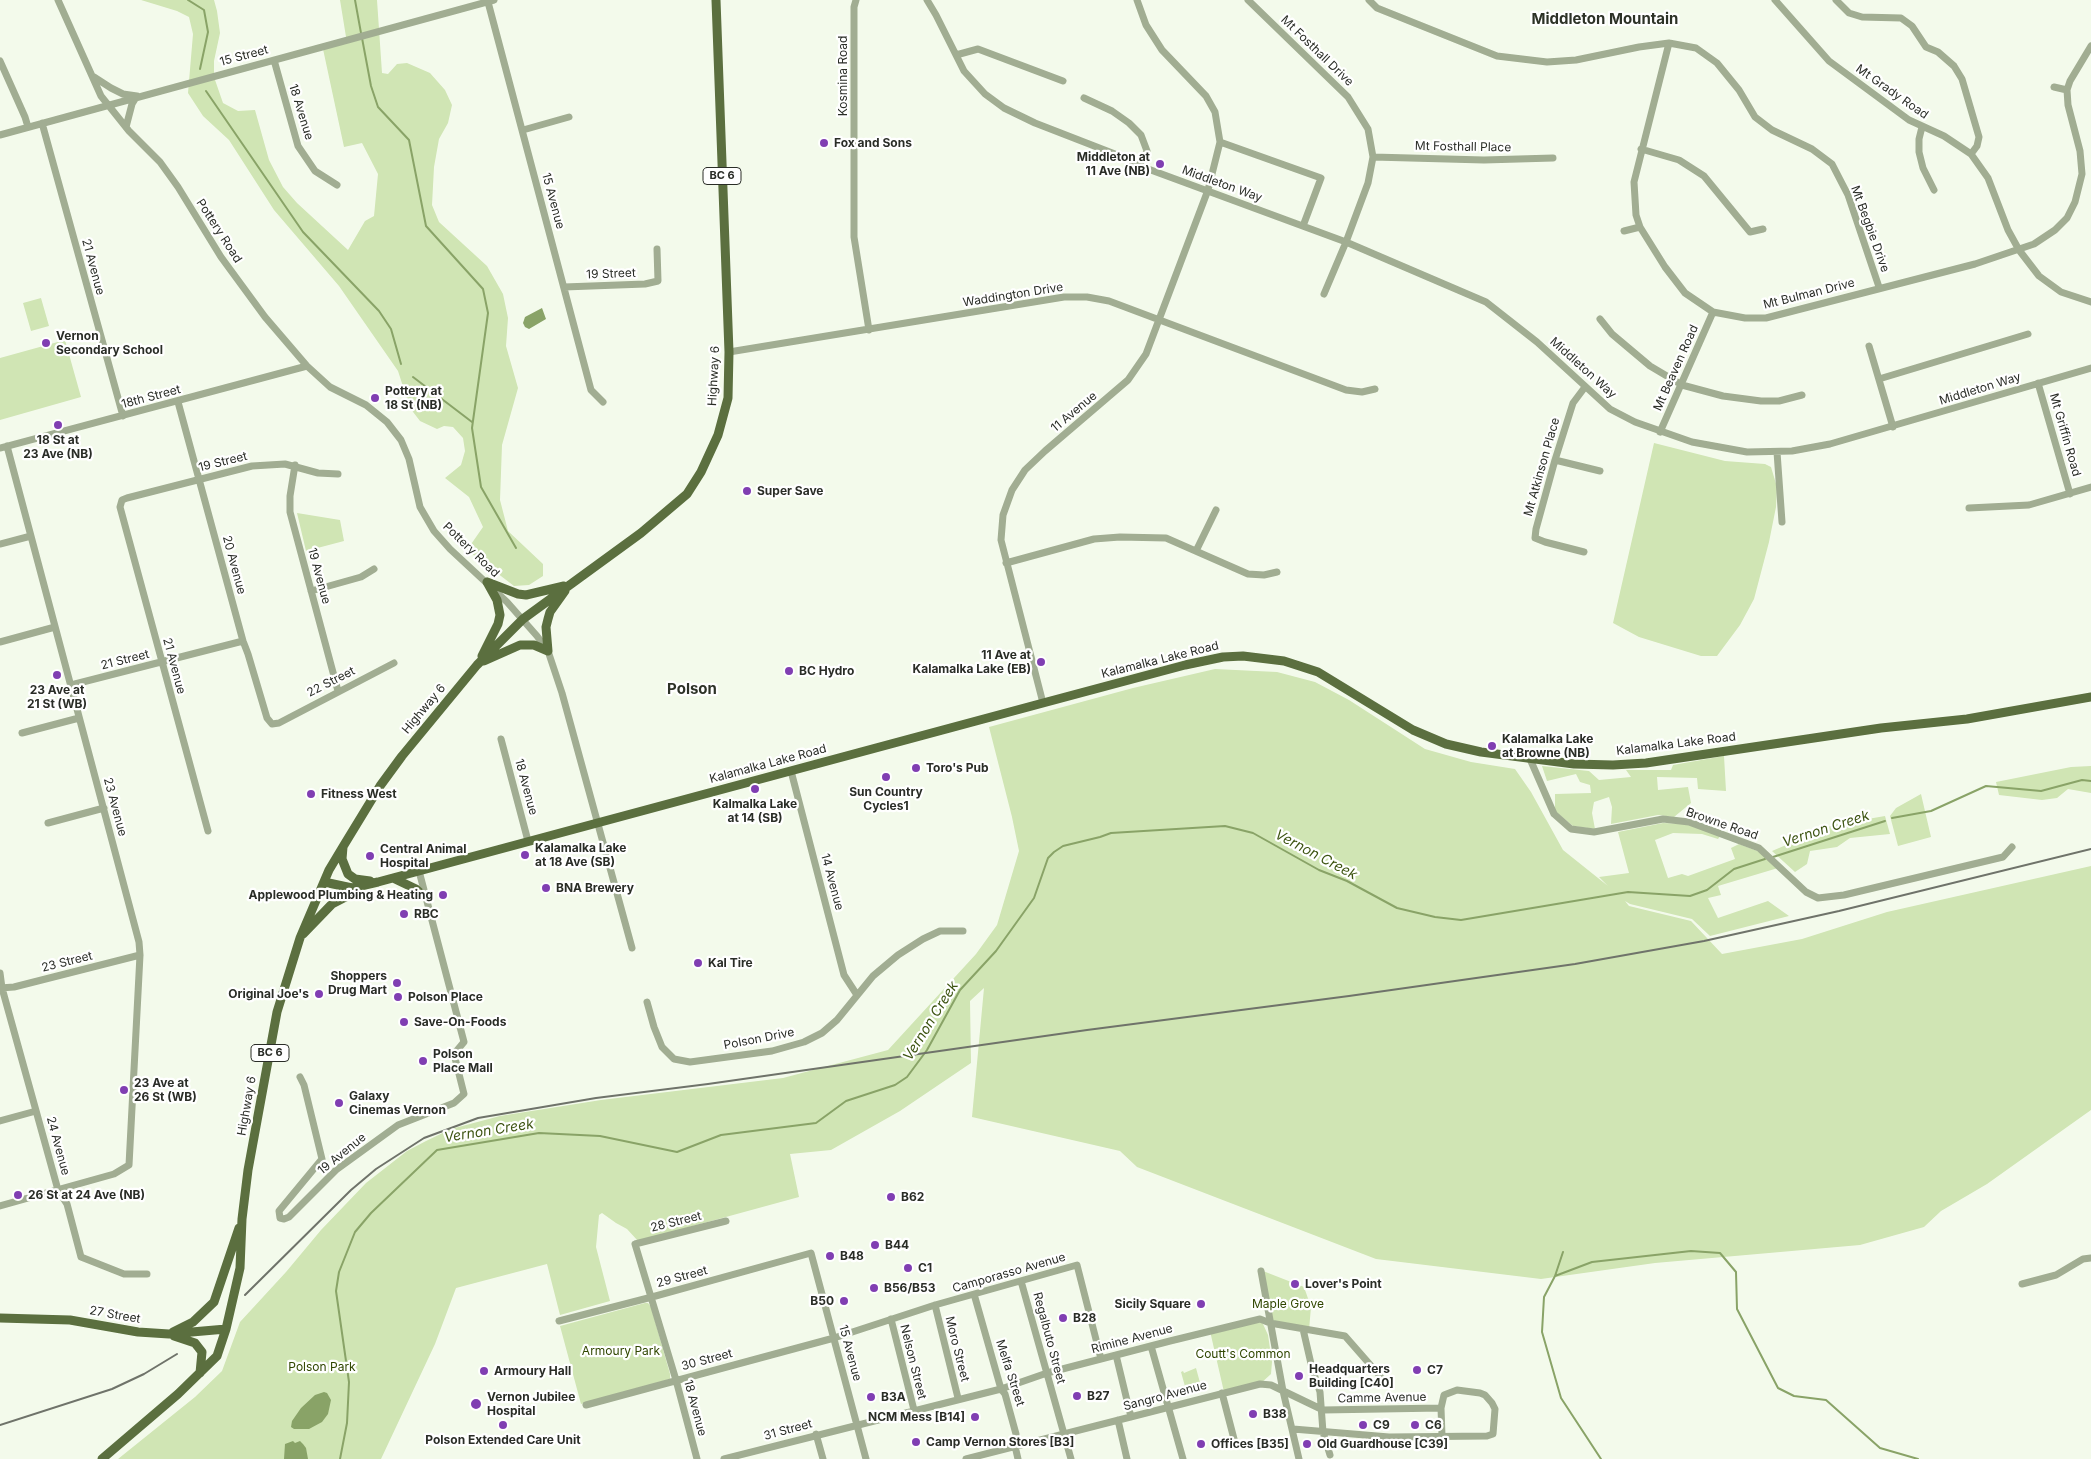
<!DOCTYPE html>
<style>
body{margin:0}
canvas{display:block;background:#f3faeb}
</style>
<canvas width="2091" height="1459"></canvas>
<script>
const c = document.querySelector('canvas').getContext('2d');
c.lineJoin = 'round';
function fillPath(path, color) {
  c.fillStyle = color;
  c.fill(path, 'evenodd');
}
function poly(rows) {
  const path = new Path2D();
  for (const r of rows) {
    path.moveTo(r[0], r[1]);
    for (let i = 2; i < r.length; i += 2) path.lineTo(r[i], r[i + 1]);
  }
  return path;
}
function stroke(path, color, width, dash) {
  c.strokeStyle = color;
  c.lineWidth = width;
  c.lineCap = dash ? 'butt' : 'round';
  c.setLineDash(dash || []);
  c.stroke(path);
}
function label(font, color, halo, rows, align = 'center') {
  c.font = font + ' Inter,sans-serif';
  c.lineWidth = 4.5;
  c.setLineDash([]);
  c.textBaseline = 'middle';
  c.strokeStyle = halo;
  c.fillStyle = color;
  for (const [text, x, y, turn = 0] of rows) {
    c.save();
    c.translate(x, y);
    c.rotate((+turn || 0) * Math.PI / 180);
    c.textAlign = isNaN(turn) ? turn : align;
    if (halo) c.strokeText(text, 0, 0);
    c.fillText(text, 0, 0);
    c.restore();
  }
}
const green = poly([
 [141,0,214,0,217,11,220,33,214,61,214,77,223,103,238,111,255,110,269,160,283,187,297,203,348,250,365,221,374,216,378,174,362,143,344,147,323,49,347,43,340,0,377,0,382,73,388,74,397,64,407,63,430,73,445,90,452,105,448,123,439,139,434,167,432,205,439,222,487,266,503,294,508,318,506,346,518,388,502,445,500,500,508,531,543,564,543,576,529,585,514,586,467,550,483,527,469,497,445,478,461,465,465,451,463,438,453,427,444,426,437,429,420,421,410,408,398,371,339,286,274,210,229,140,203,116,188,93,193,34,189,17,177,11],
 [41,298,49,326,31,331,23,303],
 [65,340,81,397,0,420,0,358],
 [1654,443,1725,461,1765,464,1771,467,1777,487,1776,507,1769,542,1754,599,1740,625,1717,656,1701,656,1639,637,1613,623],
 [297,513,340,520,344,541,306,551],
 [1215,669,1277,672,1315,682,1349,700,1425,749,1471,762,1515,769,1531,792,1563,850,1608,886,1599,877,1629,873,1618,832,1663,823,1689,824,1721,835,1718,839,1702,834,1673,833,1655,840,1668,878,1682,874,1688,876,1735,859,1731,848,1739,844,1760,852,1778,868,1718,886,1721,895,1708,898,1718,918,1768,901,1789,916,1710,936,1692,919,1630,904,1625,901,1629,906,1691,921,1722,954,1802,939,1887,912,2091,866,2091,1110,1987,1184,1941,1211,1924,1227,1860,1245,1655,1263,1541,1279,1376,1259,1137,1167,1120,1151,972,1117,984,988,970,1001,971,1063,900,1111,831,1150,790,1154,799,1197,638,1241,627,1229,616,1223,602,1213,599,1215,596,1247,610,1301,560,1315,547,1264,456,1288,435,1344,381,1459,118,1459,195,1397,222,1371,240,1322,286,1272,321,1230,366,1183,407,1151,426,1141,451,1129,500,1116,601,1100,783,1078,888,1050,976,954,997,925,1019,851,1012,817,989,727,1133,688],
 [1724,756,1726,791,1698,789,1697,778,1657,777,1658,790,1688,787,1691,803,1674,817,1658,815,1611,824,1612,807,1609,797,1594,802,1592,813,1595,829,1573,826,1555,811,1555,794,1591,793,1590,785,1580,782,1576,774,1547,781,1542,766,1589,771,1599,780,1631,777,1626,770,1671,770,1673,765],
 [2091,766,2091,793,2068,789,2057,798,2042,800,1999,795,1996,782,2071,767],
 [1921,794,1931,837,1898,846,1890,816,1896,808],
 [1885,816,1890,834,1850,838,1837,847,1810,851,1807,864,1795,872,1772,851,1833,825],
 [1263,1271,1304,1287,1311,1307,1309,1330,1270,1323],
 [645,1303,648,1303,651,1307,670,1374,670,1379,581,1404,560,1326],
 [1257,1320,1263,1324,1268,1335,1272,1362,1271,1374,1260,1384,1224,1392,1210,1331],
 [1196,1368,1202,1390,1185,1395,1183,1391,1186,1390,1181,1372,1183,1371,1184,1373]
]);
const water = poly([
 [542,308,546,319,529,329,525,327,523,323,525,317],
 [324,1392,327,1393,331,1400,328,1414,322,1422,309,1429,294,1429,291,1427,292,1421,301,1408,315,1395],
 [293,1441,295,1443,300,1441,303,1444,306,1448,308,1459,284,1459,285,1444]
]);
const stream = poly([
 [188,0,204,10,208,32,200,69],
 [355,0,361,33],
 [362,38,371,86,378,107,409,140,426,226,483,289,488,313,472,428,481,487,516,548],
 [206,91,303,232,379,311,391,329,401,364],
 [413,377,472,422],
 [1892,818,1931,811,1986,786,2041,791,2082,780,2091,781],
 [1773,857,1885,821],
 [1563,1252,1555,1276,1544,1297,1542,1332,1561,1398,1601,1459],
 [1555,1276,1592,1262,1691,1251,1720,1253,1736,1272,1737,1309,1778,1388,1794,1396,1826,1400,1880,1448,1918,1459],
 [340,1459,347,1423,349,1382,336,1291,339,1272,355,1232,371,1213,437,1150,539,1133,600,1136,677,1152,721,1135,816,1123,846,1101,895,1085,907,1077,927,1050,960,990,996,951,1034,898,1048,858,1054,852,1063,846,1100,837,1111,833,1225,826,1253,833,1319,870,1347,881,1397,908,1435,917,1461,920,1628,892,1690,896,1707,890,1734,869,1765,859]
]);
const minor = poly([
 [58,0,101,96,129,131,160,162,178,187,221,257,265,317,307,366,330,387,366,405,387,422,401,440,409,459,420,507,434,531,450,549,507,602,537,636,548,651,562,693,632,948],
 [856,0,854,7,854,237,869,330],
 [927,0,936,15,964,71,985,94,1004,108,1035,123,1120,156,1140,166,1346,242,1486,302,1537,342,1610,409,1635,422,1692,442,1747,452,1792,451,1830,444,2091,368],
 [1248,0,1348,97,1368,129,1373,157,1368,183,1346,242,1324,294],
 [1369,0,1377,8,1497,56,1547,62,1576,60,1639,47,1669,43,1696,48,1717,63,1739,90,1755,117,1772,130,1812,149,1832,164,1848,195,1879,287],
 [1775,0,1829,61,1909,120,1944,136,1971,154,1988,178,2008,230,2019,250,2039,276,2061,292,2091,302],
 [1836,0,1849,13,1862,17,1901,18,1912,26,1926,47,1938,52,1954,66,1962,79,1979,137,1977,146,1971,154],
 [488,2,591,390,603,402],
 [1669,43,1634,182,1636,215,1640,227,1665,267,1685,293,1713,312,1745,318,1766,318,1975,264,2034,244,2055,230,2067,218,2075,202,2082,174,2080,151,2068,105,2067,90,2070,81,2091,46],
 [956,55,978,49,1063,81],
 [274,60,298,146,315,171,337,185],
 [0,61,25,117,28,127],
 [94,77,111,88,123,94,137,96,132,104,126,127],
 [2054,87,2067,90],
 [1084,98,1112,111,1129,123,1141,135,1147,151,1140,166],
 [42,123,123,416],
 [1922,127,1919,139,1919,152,1923,168,1934,190],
 [523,130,569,117],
 [0,135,494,0],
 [1220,142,1321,178,1303,226],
 [1641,149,1679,160,1704,176,1750,232,1763,229],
 [1373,157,1484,160,1553,158],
 [1624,231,1640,227],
 [564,287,645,284,658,281,657,249],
 [1600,319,1612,334,1650,366,1682,385,1723,396,1761,401,1779,401,1802,395],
 [1869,346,1893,427],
 [729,352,1064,297,1087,297,1109,301,1346,390,1362,392,1375,389],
 [1879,379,2028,334],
 [2038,383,2070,494],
 [178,402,243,641,248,654,267,718,272,724,279,723,394,663],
 [1660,432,1713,312],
 [0,448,307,366],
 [1777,452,1782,522],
 [1555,460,1600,471],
 [295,465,290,496,290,512,338,691],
 [1969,508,2029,505,2091,487],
 [0,544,31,536],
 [1196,551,1216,510],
 [1584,552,1545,542,1535,538,1536,529,1555,460,1573,403,1585,387],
 [1006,563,1094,539,1120,537,1166,538,1248,574,1264,575,1277,572],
 [311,591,361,577,374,569],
 [0,642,55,627],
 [71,685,243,641],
 [1043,703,1001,540,1003,515,1012,490,1025,470,1045,451,1128,380,1146,354,1208,190,1220,142,1215,112,1206,96,1162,50,1146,25,1137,0],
 [22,733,79,718],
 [501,739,528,841],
 [1530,759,1554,814,1571,829,1594,832,1663,819,1689,822,1759,848,1806,892,1818,898,1844,895,2003,857,2012,847],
 [791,771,844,975,857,995],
 [48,823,104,808],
 [208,831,120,507,122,500,127,498,252,466,285,464,318,473,338,474],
 [0,973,2,988,58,1190,67,1204,81,1257,124,1274,147,1274],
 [0,988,14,987,140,955],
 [647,1002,654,1027,662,1047,674,1059,690,1062,772,1051,804,1042,822,1033,837,1020,873,976,898,955,923,939,940,931,963,931],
 [300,1077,304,1085,322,1159,279,1211,280,1218,284,1219,289,1217,336,1170,398,1125,454,1103,464,1094,454,1054,464,1042,419,871],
 [0,1121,36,1111],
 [0,1206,114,1174,129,1165,140,955,139,942,7,446],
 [1261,1271,1283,1391,1299,1459],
 [1021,1281,1071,1459],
 [2022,1284,2056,1275,2083,1259,2091,1258],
 [974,1294,1001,1389,1005,1394,1016,1434,1015,1446,1018,1459],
 [935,1305,958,1398],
 [891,1319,914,1410],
 [559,1321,652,1297,811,1253,866,1459],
 [1303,1329,1312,1368,1320,1392,1323,1432,1330,1455],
 [1151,1346,1183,1459],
 [1116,1355,1131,1417],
 [1222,1393,1234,1439],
 [586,1405,834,1338,935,1305,1077,1265,1101,1359],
 [1118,1420,1127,1459],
 [1293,1429,1389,1437,1487,1436,1493,1434,1495,1409,1492,1403,1485,1395,1480,1393,1457,1390,1444,1395,1441,1408,1442,1436],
 [816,1434,823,1459],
 [697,1459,676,1380,635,1244,726,1221],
 [724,1459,1001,1389,1047,1373,1170,1341,1260,1319,1270,1323,1345,1336,1380,1376],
 [966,1459,1260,1384,1271,1385,1323,1410,1441,1408]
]);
const major = poly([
 [487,582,518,594,526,595,564,586],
 [482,656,498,624,500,615,497,600,487,582],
 [484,661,520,645,534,645,548,651,546,627,548,619,550,612,565,591],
 [343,847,342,859,348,874,355,879,370,881],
 [393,878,416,889,425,897],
 [324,882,352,888,378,882,1043,703,1185,665,1223,657,1243,656,1284,661,1318,672,1413,730,1446,744,1481,752,1574,764,1613,765,1646,763,1881,728,1967,719,2091,697],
 [303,934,332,904,359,890],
 [0,1318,70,1320,138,1332,169,1334,226,1329],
 [173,1332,193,1322,214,1302,239,1228],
 [174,1336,195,1343,202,1352,200,1373],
 [102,1459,178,1394,217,1356,226,1329,240,1268,242,1219,248,1170,277,1012,300,938,329,870,344,845,380,786,402,756,477,665,523,619,641,533,687,494,701,472,718,435,728,398,729,352,716,0]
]);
const rail = poly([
 [245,1295,351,1190,376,1169,424,1138,478,1118,596,1098,708,1084,1087,1030,1349,996,1575,964,1704,941,1839,911,2091,849],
 [0,1425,112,1389,144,1374,177,1354]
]);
const markers = [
 [824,143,5,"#803eb2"],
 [1160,164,5,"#803eb2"],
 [46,343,5,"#803eb2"],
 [375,398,5,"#803eb2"],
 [58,425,5,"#803eb2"],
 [747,491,5,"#803eb2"],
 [1041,662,5,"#803eb2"],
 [789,671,5,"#803eb2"],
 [57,675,5,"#803eb2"],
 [1492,746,5,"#803eb2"],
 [916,768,5,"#803eb2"],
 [886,777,5,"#803eb2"],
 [755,789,5,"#803eb2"],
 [311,794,5,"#803eb2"],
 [525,855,5,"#803eb2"],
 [370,856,5,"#803eb2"],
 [546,888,5,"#803eb2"],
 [443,895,5,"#803eb2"],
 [404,914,5,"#803eb2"],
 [698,963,5,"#803eb2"],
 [397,983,5,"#803eb2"],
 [319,994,5,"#803eb2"],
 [398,997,5,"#803eb2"],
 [404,1022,5,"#803eb2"],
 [423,1061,5,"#803eb2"],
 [124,1090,5,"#803eb2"],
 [339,1103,5,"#803eb2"],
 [18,1195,5,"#803eb2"],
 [891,1197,5,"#803eb2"],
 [875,1245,5,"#803eb2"],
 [830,1256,5,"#803eb2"],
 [908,1268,5,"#803eb2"],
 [1295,1284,5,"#803eb2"],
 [874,1288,5,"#803eb2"],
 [844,1301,5,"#803eb2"],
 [1201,1304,5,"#803eb2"],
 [1063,1318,5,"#803eb2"],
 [1417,1370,5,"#803eb2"],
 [484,1371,5,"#803eb2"],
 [1299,1376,5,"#803eb2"],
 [1077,1396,5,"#803eb2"],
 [871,1397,5,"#803eb2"],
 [476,1404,6,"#803eb2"],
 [1253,1414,5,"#803eb2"],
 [975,1417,5,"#803eb2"],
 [503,1425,5,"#803eb2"],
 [1363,1425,5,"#803eb2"],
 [1415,1425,5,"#803eb2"],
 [916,1442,5,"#803eb2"],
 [1201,1444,5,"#803eb2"],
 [1307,1444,5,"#803eb2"]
];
const shields = [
 [722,176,38],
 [270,1053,38]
];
const shieldNames = [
 ["BC 6",722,176],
 ["BC 6",270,1053]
];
const streetNames = [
 ["Mt Fosthall Drive",1317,51,44],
 ["15 Street",244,56,-15],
 ["Kosmina Road",843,76,-90],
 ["Mt Grady Road",1892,92,35],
 ["18 Avenue",301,112,73],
 ["Mt Fosthall Place",1463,147,1],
 ["Middleton Way",1222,184,20],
 ["15 Avenue",553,201,75],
 ["Mt Begbie Drive",1870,229,70],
 ["Pottery Road",219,231,57],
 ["21 Avenue",93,267,75],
 ["19 Street",611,274,-2],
 ["Mt Bulman Drive",1809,294,-14],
 ["Waddington Drive",1013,295,-9],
 ["Middleton Way",1583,368,42],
 ["Mt Beaven Road",1676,368,-66],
 ["Highway 6",714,376,-87],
 ["Middleton Way",1980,389,-17],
 ["18th Street",151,397,-15],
 ["11 Avenue",1074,412,-40],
 ["Mt Griffin Road",2065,435,74],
 ["19 Street",223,462,-14],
 ["Mt Atkinson Place",1542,467,-74],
 ["Pottery Road",471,550,44],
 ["20 Avenue",234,565,75],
 ["19 Avenue",319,576,75],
 ["21 Street",125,660,-14],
 ["Kalamalka Lake Road",1160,660,-14],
 ["21 Avenue",174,666,75],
 ["22 Street",331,682,-27],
 ["Highway 6",424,709,-50],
 ["Kalamalka Lake Road",1676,744,-7],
 ["Kalamalka Lake Road",768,764,-15],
 ["18 Avenue",526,787,75],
 ["23 Avenue",115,807,75],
 ["Browne Road",1722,824,19],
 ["14 Avenue",832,882,75],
 ["23 Street",67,962,-14],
 ["Polson Drive",759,1039,-11],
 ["Highway 6",247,1106,-80],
 ["24 Avenue",58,1146,75],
 ["19 Avenue",342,1154,-39],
 ["28 Street",676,1222,-14],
 ["Camporasso Avenue",1009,1273,-16],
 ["29 Street",682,1277,-15],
 ["27 Street",115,1315,10],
 ["Regalbuto Street",1049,1338,75],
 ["Rimine Avenue",1132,1339,-15],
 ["Moro Street",957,1349,76],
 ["15 Avenue",850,1353,75],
 ["30 Street",707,1360,-15],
 ["Nelson Street",913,1362,76],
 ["Melfa Street",1010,1373,72],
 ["Sangro Avenue",1165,1396,-15],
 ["Camme Avenue",1382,1398,-1],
 ["18 Avenue",695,1408,75],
 ["31 Street",788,1430,-15]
];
const poiNames = [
 ["Fox and Sons",834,143],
 ["Middleton at",1150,157,"right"],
 ["11 Ave (NB)",1150,171,"right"],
 ["Vernon",56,336],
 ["Secondary School",56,350],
 ["Pottery at",385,391],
 ["18 St (NB)",385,405],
 ["18 St at",58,440,"center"],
 ["23 Ave (NB)",58,454,"center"],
 ["Super Save",757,491],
 ["11 Ave at",1031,655,"right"],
 ["Kalamalka Lake (EB)",1031,669,"right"],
 ["BC Hydro",799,671],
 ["23 Ave at",57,690,"center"],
 ["21 St (WB)",57,704,"center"],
 ["Kalamalka Lake",1502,739],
 ["at Browne (NB)",1502,753],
 ["Toro's Pub",926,768],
 ["Sun Country",886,792,"center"],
 ["Cycles1",886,806,"center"],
 ["Fitness West",321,794],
 ["Kalmalka Lake",755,804,"center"],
 ["at 14 (SB)",755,818,"center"],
 ["Kalamalka Lake",535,848],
 ["at 18 Ave (SB)",535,862],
 ["Central Animal",380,849],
 ["Hospital",380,863],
 ["BNA Brewery",556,888],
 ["Applewood Plumbing & Heating",433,895,"right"],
 ["RBC",414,914],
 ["Kal Tire",708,963],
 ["Shoppers",387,976,"right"],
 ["Drug Mart",387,990,"right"],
 ["Original Joe's",309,994,"right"],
 ["Polson Place",408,997],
 ["Save-On-Foods",414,1022],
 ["Polson",433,1054],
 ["Place Mall",433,1068],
 ["23 Ave at",134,1083],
 ["26 St (WB)",134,1097],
 ["Galaxy",349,1096],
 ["Cinemas Vernon",349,1110],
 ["26 St at 24 Ave (NB)",28,1195],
 ["B62",901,1197],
 ["B44",885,1245],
 ["B48",840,1256],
 ["C1",918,1268],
 ["Lover's Point",1305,1284],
 ["B56/B53",884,1288],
 ["B50",834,1301,"right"],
 ["Sicily Square",1191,1304,"right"],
 ["B28",1073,1318],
 ["Headquarters",1309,1369],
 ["Building [C40]",1309,1383],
 ["C7",1427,1370],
 ["Armoury Hall",494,1371],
 ["B27",1087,1396],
 ["Vernon Jubilee",487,1397],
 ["Hospital",487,1411],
 ["B3A",881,1397],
 ["B38",1263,1414],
 ["NCM Mess [B14]",965,1417,"right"],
 ["C9",1373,1425],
 ["C6",1425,1425],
 ["Polson Extended Care Unit",503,1440,"center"],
 ["Camp Vernon Stores [B3]",926,1442],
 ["Offices [B35]",1211,1444],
 ["Old Guardhouse [C39]",1317,1444]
];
const parkNames = [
 ["Maple Grove",1288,1304],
 ["Armoury Park",621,1351],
 ["Coutt's Common",1243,1354],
 ["Polson Park",322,1367]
];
const waterNames = [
 ["Vernon Creek",1826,829,-18],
 ["Vernon Creek",1316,855,28],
 ["Vernon Creek",931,1021,-58],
 ["Vernon Creek",489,1131,-9]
];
const quarterNames = [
 ["Middleton Mountain",1605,19],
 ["Polson",692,689]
];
fillPath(green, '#d0e5b4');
fillPath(water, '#89a367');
stroke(stream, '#89a367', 2);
stroke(minor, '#a1ad92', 7);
stroke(major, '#5b6f3f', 9);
stroke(rail, '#6f736a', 2);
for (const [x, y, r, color] of markers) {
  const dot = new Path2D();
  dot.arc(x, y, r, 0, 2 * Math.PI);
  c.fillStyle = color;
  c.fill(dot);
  stroke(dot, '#fff', 2);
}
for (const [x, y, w] of shields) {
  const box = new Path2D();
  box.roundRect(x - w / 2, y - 8.5, w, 17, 4);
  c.fillStyle = '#fff';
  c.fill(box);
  stroke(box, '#2a2d27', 1);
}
label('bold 11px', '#2a2d27', null, shieldNames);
label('12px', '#2a2d27', '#fff', streetNames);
label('bold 12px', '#2a2d27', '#fff', poiNames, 'left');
label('12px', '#304600', '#fff', parkNames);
label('italic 14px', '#3d5412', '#fff', waterNames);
label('bold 15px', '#2d3227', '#fff', quarterNames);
</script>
